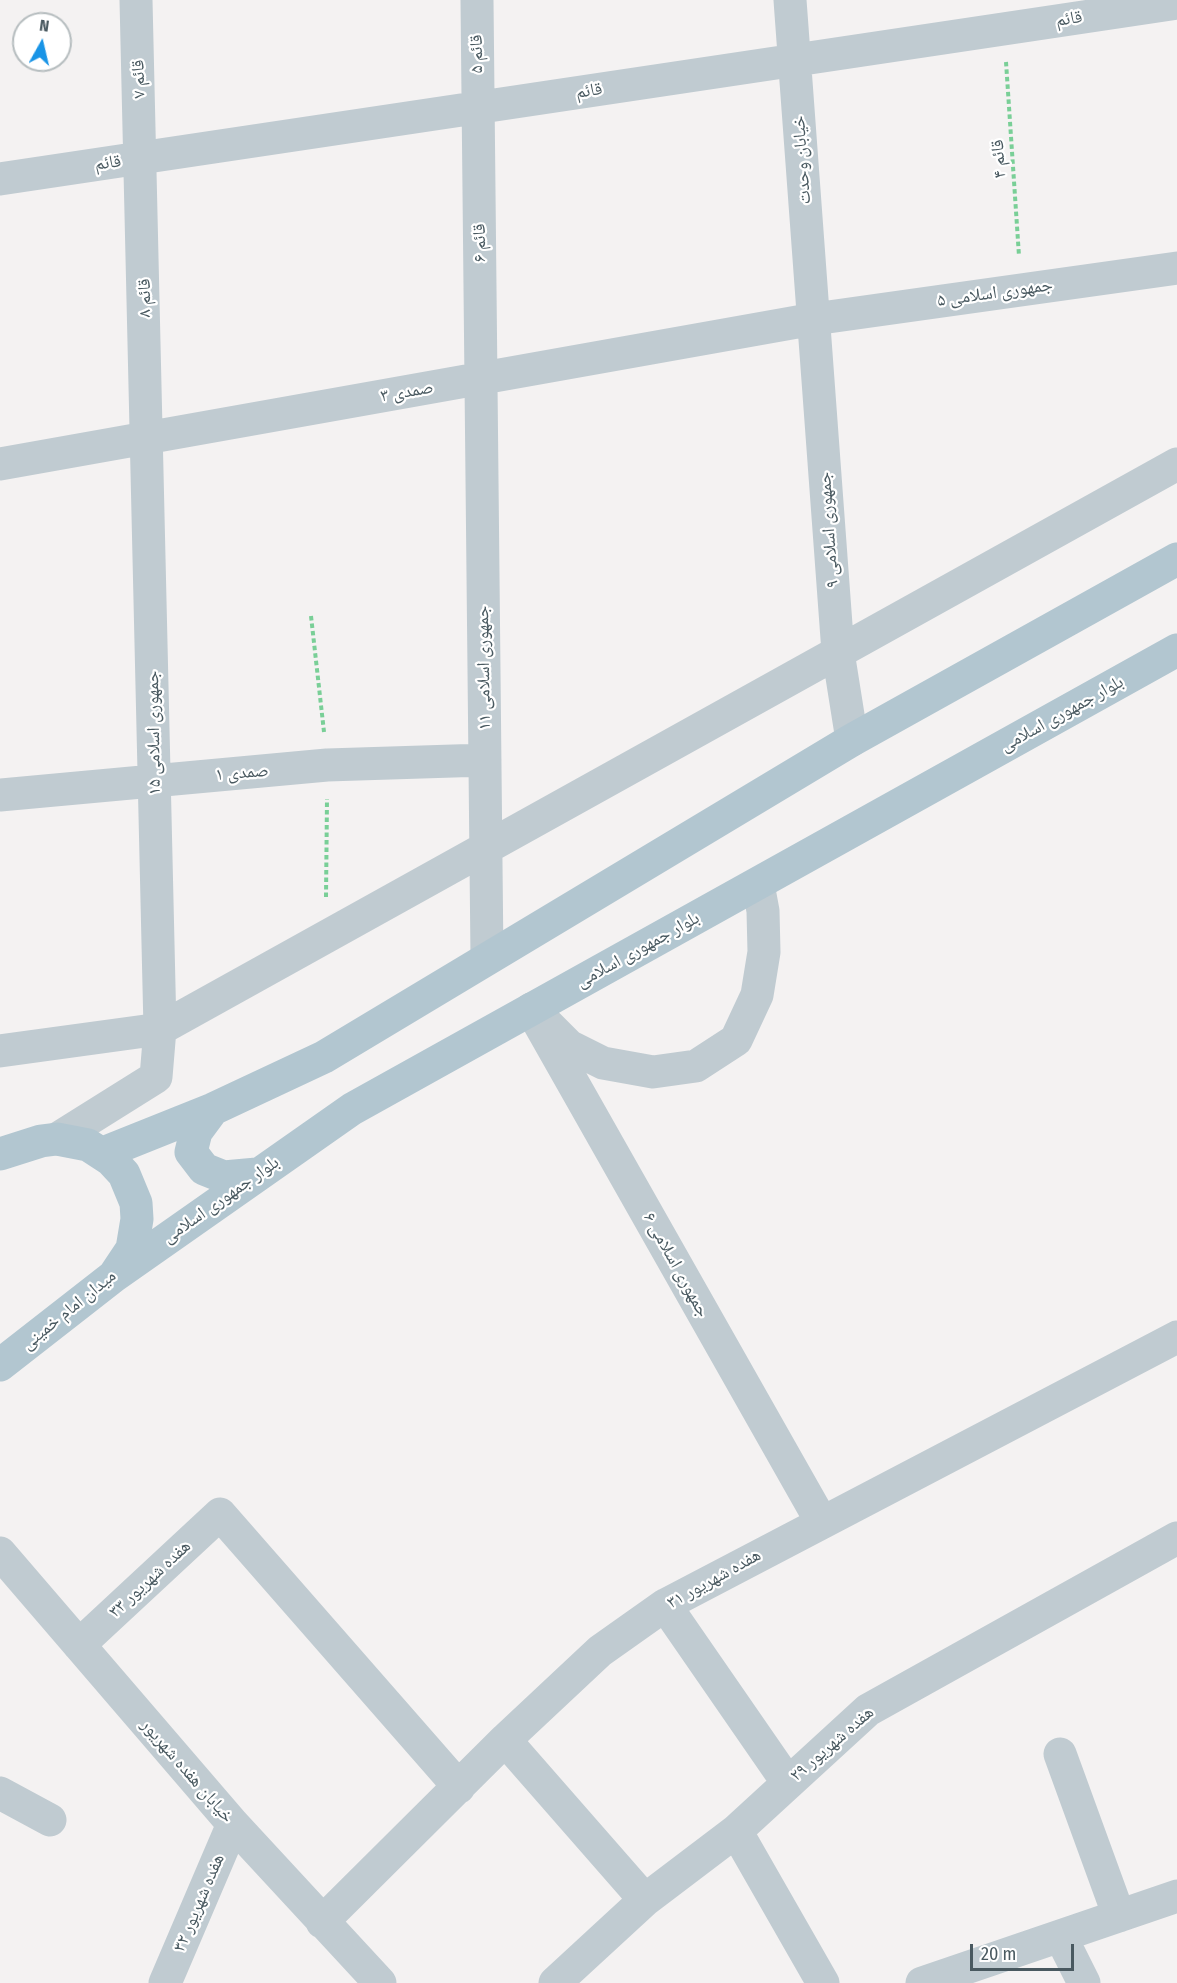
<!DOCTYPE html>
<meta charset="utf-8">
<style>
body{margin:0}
#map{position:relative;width:1177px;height:1983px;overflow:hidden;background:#f4f2f2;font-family:"Fira Sans Condensed",sans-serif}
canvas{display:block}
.north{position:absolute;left:12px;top:12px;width:60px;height:60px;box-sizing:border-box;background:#fff;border:2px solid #b6bdbf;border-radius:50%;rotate:8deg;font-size:16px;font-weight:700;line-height:24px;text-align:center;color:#495960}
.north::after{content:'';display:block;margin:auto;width:21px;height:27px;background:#1994e6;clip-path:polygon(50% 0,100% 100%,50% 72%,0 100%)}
.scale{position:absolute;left:970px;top:1944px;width:104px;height:27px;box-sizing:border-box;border:3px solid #495960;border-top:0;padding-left:8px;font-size:18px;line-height:21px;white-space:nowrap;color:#495960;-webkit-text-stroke:4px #fff;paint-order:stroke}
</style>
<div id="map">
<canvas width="1177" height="1983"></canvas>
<div class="north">N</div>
<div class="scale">20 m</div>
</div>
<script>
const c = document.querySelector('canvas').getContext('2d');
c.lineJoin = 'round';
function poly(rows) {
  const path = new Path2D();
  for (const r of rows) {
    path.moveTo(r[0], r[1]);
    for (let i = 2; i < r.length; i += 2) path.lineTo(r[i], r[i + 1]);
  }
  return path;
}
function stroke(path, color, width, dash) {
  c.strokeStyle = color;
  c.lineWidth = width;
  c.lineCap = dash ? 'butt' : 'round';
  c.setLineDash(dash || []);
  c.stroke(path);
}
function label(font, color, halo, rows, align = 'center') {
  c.font = font + ' "Fira Sans Condensed","Noto Naskh Arabic",sans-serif';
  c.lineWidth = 4.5;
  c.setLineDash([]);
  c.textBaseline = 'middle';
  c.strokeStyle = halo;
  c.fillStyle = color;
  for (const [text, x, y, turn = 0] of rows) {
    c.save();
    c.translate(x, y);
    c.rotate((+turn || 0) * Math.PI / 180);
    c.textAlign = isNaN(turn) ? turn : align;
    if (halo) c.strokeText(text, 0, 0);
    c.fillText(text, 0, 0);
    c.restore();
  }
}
const path = poly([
 [1006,62,1019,256],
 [311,616,324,732],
 [326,897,327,799]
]);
const minor = poly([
 [477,0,487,958],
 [790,0,838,652,852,740],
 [0,179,1177,3],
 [0,464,814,319,1177,268],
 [0,795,327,765,485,760],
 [531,1009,821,1521],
 [548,1025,569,1046,603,1063,653,1072,696,1066,736,1040,757,995,764,952,763,911,758,884],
 [0,1051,160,1029,136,0],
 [57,1139,156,1077,160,1029,1177,464],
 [0,1553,233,1824,380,1983],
 [665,1605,788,1783],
 [79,1645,220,1514,459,1787],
 [505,1740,645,1900],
 [1060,1754,1119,1916],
 [0,1793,50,1820],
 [736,1831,823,1983],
 [322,1922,505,1740,600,1651,665,1605,1177,1337],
 [1061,1937,1084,1983],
 [165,1983,233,1824],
 [555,1983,645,1900,736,1831,868,1710,1177,1538],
 [922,1983,1177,1896]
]);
const major = poly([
 [213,1109,196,1132,191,1152,204,1169,224,1177,257,1174],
 [103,1153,213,1109,324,1057,852,740,1177,559],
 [0,1154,41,1141,57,1139,88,1145,111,1160,124,1174,136,1203,137,1219,132,1249,114,1276,0,1365],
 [114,1276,352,1109,1177,650]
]);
const streetNames = [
 ["قائم",1069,19,-9],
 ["قائم ۵",477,54,-91],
 ["قائم ۷",139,79,-92],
 ["قائم",589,91,-9],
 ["قائم ۴",999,159,-94],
 ["خیابان وحدت",802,160,-94],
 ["قائم",108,163,-8],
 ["قائم ۶",480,243,-91],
 ["جمهوری اسلامی ۵",995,293,-8],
 ["قائم ۸",145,298,-91],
 ["صمدی ۳",407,392,-10],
 ["جمهوری اسلامی ۹",829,530,-94],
 ["جمهوری اسلامی ۱۱",484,668,-91],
 ["بلوار جمهوری اسلامی",1062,714,-29],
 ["جمهوری اسلامی ۱۵",154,733,-91],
 ["صمدی ۱",242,773,-5],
 ["بلوار جمهوری اسلامی",638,950,-29],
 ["بلوار جمهوری اسلامی",221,1200,-35],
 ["جمهوری اسلامی ۶",676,1265,61],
 ["میدان امام خمینی",69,1310,-39],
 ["هفده شهریور ۳۳",150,1579,-43],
 ["هفده شهریور ۳۱",714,1579,-29],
 ["هفده شهریور ۲۹",832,1744,-41],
 ["خیابان هفده شهریور",187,1771,49],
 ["هفده شهریور ۳۲",199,1903,-67]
];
stroke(path, '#79cf97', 4, [4.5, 3]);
stroke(minor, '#c0cbd1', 33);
stroke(major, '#b2c6d0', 33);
label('18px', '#495960', '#fff', streetNames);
</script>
